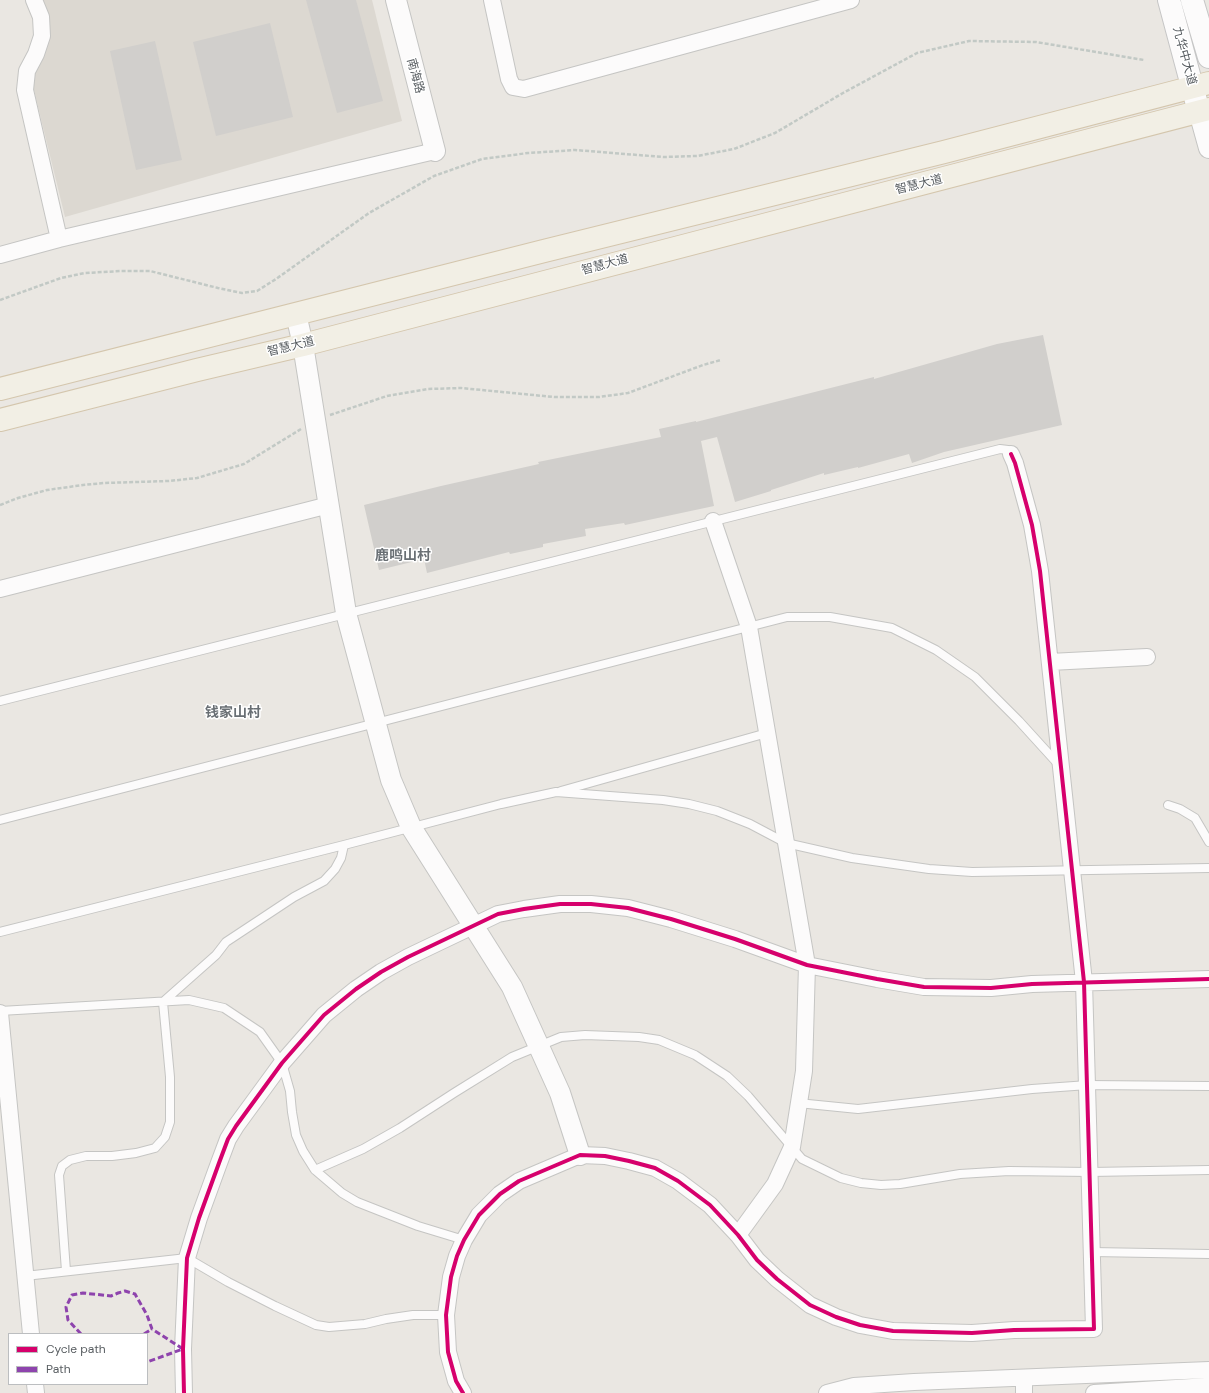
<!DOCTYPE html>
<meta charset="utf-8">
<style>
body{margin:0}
#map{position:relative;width:1209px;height:1393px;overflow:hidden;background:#eae7e2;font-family:"DM Sans",sans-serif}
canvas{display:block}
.legend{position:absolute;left:8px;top:1333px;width:140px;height:52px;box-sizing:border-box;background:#fff;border:1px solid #bcbec0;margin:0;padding:5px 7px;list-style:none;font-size:12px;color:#585d61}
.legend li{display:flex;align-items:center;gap:8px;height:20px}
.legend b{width:20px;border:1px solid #bcbec0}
</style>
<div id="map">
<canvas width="1209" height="1393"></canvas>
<ul class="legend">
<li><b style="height:5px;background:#d6006c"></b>Cycle path</li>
<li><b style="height:5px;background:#8e44ad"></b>Path</li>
</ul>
</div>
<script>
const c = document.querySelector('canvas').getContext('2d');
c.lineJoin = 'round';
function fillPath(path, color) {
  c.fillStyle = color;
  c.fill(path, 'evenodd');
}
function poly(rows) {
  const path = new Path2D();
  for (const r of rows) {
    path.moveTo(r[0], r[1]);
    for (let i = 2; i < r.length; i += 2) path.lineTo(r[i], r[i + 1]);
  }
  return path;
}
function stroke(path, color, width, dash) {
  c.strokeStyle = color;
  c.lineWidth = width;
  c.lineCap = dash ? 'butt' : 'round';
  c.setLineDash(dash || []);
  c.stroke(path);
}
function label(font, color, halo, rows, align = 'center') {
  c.font = font + ' "DM Sans","Noto Sans SC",sans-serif';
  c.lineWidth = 3;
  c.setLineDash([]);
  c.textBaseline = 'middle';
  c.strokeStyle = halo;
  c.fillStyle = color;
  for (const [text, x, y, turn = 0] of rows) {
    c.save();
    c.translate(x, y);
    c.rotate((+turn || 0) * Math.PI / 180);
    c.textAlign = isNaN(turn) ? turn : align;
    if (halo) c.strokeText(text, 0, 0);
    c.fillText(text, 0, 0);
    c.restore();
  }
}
const education = poly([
 [38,0,372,0,402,121,65,217,31,78]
]);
const building = poly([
 [306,0,356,0,383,101,337,113],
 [270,23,293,117,216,136,193,42],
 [155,41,182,160,136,170,110,51],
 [1043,335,1062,425,944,452,912,463,909,454,858,468,858,467,824,475,824,473,771,490,771,491,735,502,717,437,701,441,714,506,625,525,624,523,585,529,586,536,543,544,543,547,510,554,509,552,427,573,424,559,379,570,364,505,441,486,539,464,538,462,661,437,659,429,696,421,696,422,874,377,874,379,997,344]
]);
const path = poly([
 [0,300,61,278,85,273,121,271,150,271,218,288,242,293,257,291,276,279,369,213,434,176,482,159,528,153,575,150,663,157,697,156,734,149,775,133,843,93,917,53,969,41,1036,42,1144,60],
 [330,415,387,396,428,389,461,388,554,397,599,397,628,393,703,365,721,360],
 [0,505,18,498,47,490,83,485,104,483,169,481,197,478,244,464,301,429]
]);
const service = poly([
 [0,701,1000,449,1008,450,1011,454],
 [561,791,767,733],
 [1168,805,1180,809,1195,818,1209,842],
 [0,820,787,617,830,617,892,628,936,650,975,677,1019,721,1059,765],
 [0,932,344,845,501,804,556,792,663,800,689,804,717,811,750,824,786,843,852,858,929,869,972,872,1209,868],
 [0,1011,189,1000,224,1008,260,1032,282,1063,290,1091,292,1112,296,1135,303,1151,315,1170,342,1193,357,1202,418,1226,464,1240],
 [798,1103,858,1109,1032,1089,1088,1085,1209,1086],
 [315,1170,363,1149,400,1128,454,1093,512,1057,561,1037,585,1035,639,1037,659,1040,695,1055,727,1076,748,1096,802,1159,841,1178,861,1183,881,1185,900,1184,960,1174,1009,1171,1090,1172,1209,1170],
 [1092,1252,1209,1254],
 [66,1271,59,1175,62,1166,70,1160,86,1156,112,1156,136,1153,155,1148,165,1137,170,1122,170,1077,163,1002,216,955,226,942,294,897,324,881,335,869,341,858,344,845],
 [25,1276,187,1258,228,1282,275,1306,316,1325,329,1327,365,1324,386,1319,413,1315,446,1315]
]);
const minor = poly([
 [34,0,41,17,42,36,36,54,27,71,25,90,59,239],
 [492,0,509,79,513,87,524,89,851,0],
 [0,255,59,239,435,151],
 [713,521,749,627,807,965,804,1071,792,1147,775,1184,738,1235],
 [0,589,329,505],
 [1050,662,1147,657],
 [0,1013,31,1334],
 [1024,1378,1024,1393],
 [35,1384,36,1393],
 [184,1393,183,1349,187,1258,199,1218,219,1163,228,1139,236,1126,282,1063,324,1015,356,989,381,972,408,957,498,914,524,909,560,904,591,904,628,908,671,919,735,939,807,965,877,979,924,987,991,988,1032,984,1209,979],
 [463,1393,456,1381,448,1352,446,1315,451,1277,457,1256,464,1240,479,1215,500,1194,519,1181,580,1155,605,1156,629,1161,655,1168,678,1181,710,1205,738,1235,757,1260,777,1279,810,1305,836,1317,860,1325,893,1331,972,1333,1014,1330,1094,1329,1084,982,1040,571,1032,525,1015,463,1011,454],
 [827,1393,854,1386,914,1382,1209,1370],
 [1094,1393,1209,1386]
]);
const tertiary = poly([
 [396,0,435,151],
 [1199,112,1209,148],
 [296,314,303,345,346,613,391,780,411,827,512,987,560,1093,580,1155]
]);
const secondary = poly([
 [1169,0,1199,112],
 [1192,0,1209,57]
]);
const primary = poly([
 [0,389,544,251,944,152,1209,83],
 [0,420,197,370,303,345,1209,109]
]);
const quiet = poly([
 [81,1334,68,1320,66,1307,72,1295,83,1293,111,1296,118,1293,125,1291,135,1294,147,1315,152,1329,183,1349,147,1362],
 [144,1334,152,1329]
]);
const cycleway = poly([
 [184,1393,183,1349,187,1258,199,1218,219,1163,228,1139,236,1126,282,1063,324,1015,356,989,381,972,408,957,498,914,524,909,560,904,591,904,628,908,671,919,735,939,807,965,877,979,924,987,991,988,1032,984,1209,979],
 [463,1393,456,1381,448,1352,446,1315,451,1277,457,1256,464,1240,479,1215,500,1194,519,1181,580,1155,605,1156,629,1161,655,1168,678,1181,710,1205,738,1235,757,1260,777,1279,810,1305,836,1317,860,1325,893,1331,972,1333,1014,1330,1094,1329,1084,982,1040,571,1032,525,1015,463,1011,454]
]);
const streetNames = [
 ["九华中大道",1184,56,75],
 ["南海路",415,76,75],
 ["智慧大道",919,185,-14],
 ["智慧大道",605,265,-15],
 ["智慧大道",291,347,-14]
];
const quarterNames = [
 ["鹿鸣山村",403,556],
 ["钱家山村",233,713]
];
fillPath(education, '#dcd8d1');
fillPath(building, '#d1cfcc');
stroke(service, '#c5c5c3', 10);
stroke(minor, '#c5c5c3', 18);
stroke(tertiary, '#c5c5c3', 22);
stroke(secondary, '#c6c6c6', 24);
stroke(primary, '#d4c6ad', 24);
stroke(path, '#c2c9c5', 2.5, [4, 2]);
stroke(service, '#fcfbfb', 8);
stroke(minor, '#fcfbfb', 16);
stroke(tertiary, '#fcfbfb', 20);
stroke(secondary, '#fcfbfb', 22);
stroke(primary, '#f2efe5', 22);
stroke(quiet, '#8e44ad', 3, [6, 3]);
stroke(cycleway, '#d6006c', 4);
label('12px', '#585d61', '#fff', streetNames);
label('bold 14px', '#696f74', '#fff', quarterNames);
</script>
